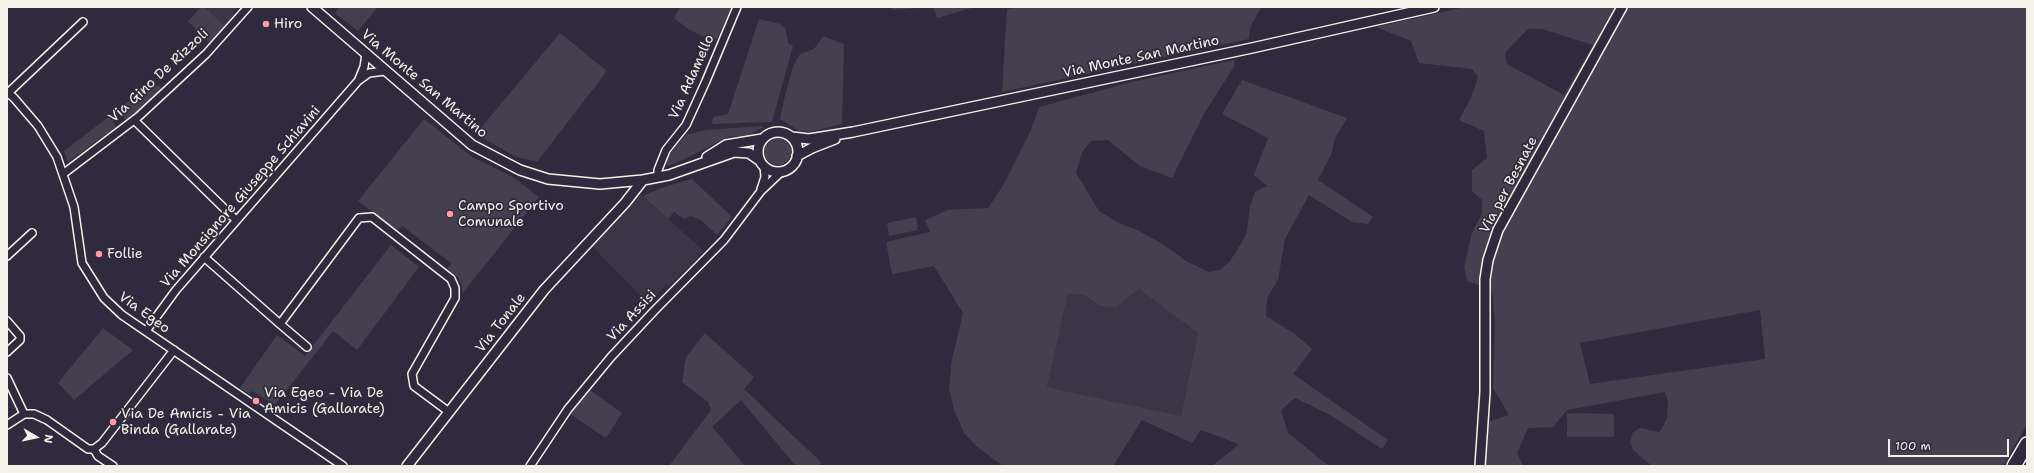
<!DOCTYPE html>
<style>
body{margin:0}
#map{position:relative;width:2034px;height:473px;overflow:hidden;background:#2f2a3d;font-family:"Shantell Sans",sans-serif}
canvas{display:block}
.frame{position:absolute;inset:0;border:8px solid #f4f1e8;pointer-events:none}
.north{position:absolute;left:16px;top:417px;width:40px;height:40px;-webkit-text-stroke:3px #2f2a3d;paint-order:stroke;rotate:99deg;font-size:11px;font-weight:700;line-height:16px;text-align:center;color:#f4f1e8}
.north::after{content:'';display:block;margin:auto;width:14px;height:18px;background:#f4f1e8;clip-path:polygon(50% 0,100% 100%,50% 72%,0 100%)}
.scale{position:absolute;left:1888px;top:439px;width:121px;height:18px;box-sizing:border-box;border:2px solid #f4f1e8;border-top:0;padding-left:5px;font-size:12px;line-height:14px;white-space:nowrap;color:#f4f1e8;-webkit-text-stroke:3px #2f2a3d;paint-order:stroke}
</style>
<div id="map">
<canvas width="2034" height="473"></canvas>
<div class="frame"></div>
<div class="north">N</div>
<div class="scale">100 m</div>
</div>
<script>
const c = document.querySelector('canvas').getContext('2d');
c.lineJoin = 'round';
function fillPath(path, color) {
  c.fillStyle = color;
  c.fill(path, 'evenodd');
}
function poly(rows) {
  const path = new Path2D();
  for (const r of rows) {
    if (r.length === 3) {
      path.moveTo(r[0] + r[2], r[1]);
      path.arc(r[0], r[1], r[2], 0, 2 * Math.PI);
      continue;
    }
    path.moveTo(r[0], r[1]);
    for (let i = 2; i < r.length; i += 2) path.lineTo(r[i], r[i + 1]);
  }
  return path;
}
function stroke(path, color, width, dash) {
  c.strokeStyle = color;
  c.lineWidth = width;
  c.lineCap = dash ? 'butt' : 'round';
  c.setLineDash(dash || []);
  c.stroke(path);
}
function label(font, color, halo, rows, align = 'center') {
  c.font = font + ' "Shantell Sans",sans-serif';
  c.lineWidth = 3.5;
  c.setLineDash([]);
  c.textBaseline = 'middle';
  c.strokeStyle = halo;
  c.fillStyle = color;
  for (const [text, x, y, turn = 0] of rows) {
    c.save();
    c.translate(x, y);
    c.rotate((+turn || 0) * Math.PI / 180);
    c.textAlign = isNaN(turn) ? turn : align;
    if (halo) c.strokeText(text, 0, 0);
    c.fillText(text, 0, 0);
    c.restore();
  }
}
const built = poly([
 [204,7,238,7,233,14,233,17,225,26],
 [640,194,704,251,669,286,665,285,649,305,592,246],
 [1139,289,1198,333,1181,416,1047,387,1068,294,1084,295,1100,306]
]);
const green = poly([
 [201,7,204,7,225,26,210,43,188,21],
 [340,7,378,7,358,31,335,13],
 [680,7,731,7,717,39,700,35,688,29,674,18],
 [888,7,975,7,937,18,934,9,931,7,894,10],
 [1024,7,1261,7,1250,28,1249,39,1002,92,1007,9],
 [1465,7,2027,7,2027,424,2003,466,1652,466,1633,450,1630,442,1633,432,1640,428,1660,432,1667,418,1668,401,1665,392,1567,410,1553,427,1528,428,1517,453,1523,466,1484,466,1487,422,1509,415,1493,388,1495,321,1492,290,1467,281,1464,267,1472,233,1482,213,1482,200,1472,191,1472,170,1487,158,1484,131,1459,120,1471,98,1478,77,1472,69,1419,63,1411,41,1376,27],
 [1528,29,1542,29,1593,45,1564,95,1507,64,1505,53],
 [1760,310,1765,359,1590,384,1580,343],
 [759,19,780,24,785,28,788,43,793,46,772,122,712,124,713,117,728,114],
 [560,33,607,71,537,162,514,156,476,134],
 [823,36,844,44,842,124,810,132,799,131,780,119,785,95,794,64,800,54,814,49],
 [1234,60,1235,65,1205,112,1172,178,1140,166,1108,140,1091,141,1082,152,1076,173,1099,211,1117,222,1139,231,1161,243,1186,261,1209,272,1220,270,1230,261,1242,242,1247,232,1250,206,1255,192,1267,186,1254,175,1268,138,1222,114,1242,80,1347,118,1335,138,1331,155,1318,180,1373,217,1368,224,1352,222,1309,195,1285,239,1278,280,1267,298,1266,316,1295,334,1312,349,1293,374,1388,440,1382,449,1332,416,1295,398,1281,410,1288,433,1329,466,1212,466,1239,444,1201,430,1192,443,1142,420,1113,466,1003,466,976,446,964,433,954,410,949,388,952,359,963,313,934,266,892,274,886,242,930,232,925,220,948,210,988,208,1004,184,1031,130,1039,107,1132,82],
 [1139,289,1198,333,1181,416,1047,387,1068,294,1084,295,1100,306,1116,307],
 [148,84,159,86,162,90,128,119,125,119,120,113,121,108],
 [107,118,111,118,116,127,68,162,64,151],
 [424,119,472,157,513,177,539,197,462,294,462,286,458,277,447,269,451,263,402,226,397,231,358,201],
 [760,126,764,127,748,135,728,137,685,159,667,166,666,162,668,156,686,135,706,130],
 [778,151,14],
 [692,179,732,217,717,235,701,220,690,216,684,219,674,212,668,219,643,196,661,188],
 [916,217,918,230,889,236,887,223],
 [391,245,419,267,357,350,333,331,275,405,252,391,249,394,240,388,277,335,305,356],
 [103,328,133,350,74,400,58,383],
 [705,333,754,377,744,389,821,462,820,466,796,466,741,400,712,427,745,466,669,466,711,410,708,402,682,382,686,357],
 [590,390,622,413,606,438,570,414],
 [1567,413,1614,414,1614,437,1567,437]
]);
const minor = poly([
 [359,79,364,67,366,54],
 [7,92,14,98,38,126,57,157,74,207,82,263,104,298,122,315,343,466],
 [8,93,83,22],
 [134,120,236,220],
 [63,174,138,117,206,54,248,7],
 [658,177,658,170,666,150,686,125,706,81,737,7],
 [761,189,765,177,764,166],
 [7,256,32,233],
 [204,257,280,324,359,218,372,217,451,279,455,288,455,298,412,374,414,386,449,412],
 [7,321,20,336,20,340,7,352],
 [280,324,307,347],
 [146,331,176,290,358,81,369,73,385,71],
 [7,378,24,414],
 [7,425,24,414,34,414,47,420,88,449,94,449,102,443,174,350],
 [94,449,98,456,113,466],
 [530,466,568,409,611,357,654,311,724,240,761,191,781,172]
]);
const tertiary = poly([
 [312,7,472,145,520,170,548,179,600,184,643,180,669,175,734,152,749,153,759,160],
 [778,152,20],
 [792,137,809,139,853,132,1252,48,1434,7],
 [797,156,812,148,835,139],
 [707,157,726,145,762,139],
 [407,466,544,290,625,203,643,180],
 [1480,466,1485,392,1485,279,1488,260,1498,230,1622,7]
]);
const motorway = poly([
 [2014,466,2027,444]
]);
const markers = [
 [266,24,4,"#ff9aa2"],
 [450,214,4,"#ff9aa2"],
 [99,254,4,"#ff9aa2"],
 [256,401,4,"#ff9aa2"],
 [113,422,4,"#ff9aa2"]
];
const poiNames = [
 ["Hiro",274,24],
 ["Campo Sportivo",458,206],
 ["Comunale",458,222],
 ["Follie",107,254],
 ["Via Egeo - Via De",264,393],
 ["Amicis (Gallarate)",264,409],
 ["Via De Amicis - Via",121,414],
 ["Binda (Gallarate)",121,430]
];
const streetNames = [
 ["Via Monte San Martino",1141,57,-12],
 ["Via Gino De Rizzoli",159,76,-43],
 ["Via Adamello",692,77,-66],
 ["Via Monte San Martino",424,84,40],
 ["Via per Besnate",1509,185,-62],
 ["Via Monsignore Giuseppe Schiavini",241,197,-49],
 ["Via Egeo",144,313,36],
 ["Via Assisi",632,316,-47],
 ["Via Tonale",501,323,-52]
];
fillPath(built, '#3b3647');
fillPath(green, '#454050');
stroke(minor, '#f4f1e8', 10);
stroke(tertiary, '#f4f1e8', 12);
stroke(motorway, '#f4f1e8', 16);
stroke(minor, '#2f2a3d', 7);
stroke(tertiary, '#2f2a3d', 9);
stroke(motorway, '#2f2a3d', 13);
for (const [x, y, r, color] of markers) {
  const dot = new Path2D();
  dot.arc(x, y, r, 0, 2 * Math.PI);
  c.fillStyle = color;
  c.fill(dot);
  stroke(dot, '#2f2a3d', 1.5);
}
label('14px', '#f4f1e8', '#2f2a3d', poiNames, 'left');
label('14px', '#f4f1e8', '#2f2a3d', streetNames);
</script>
